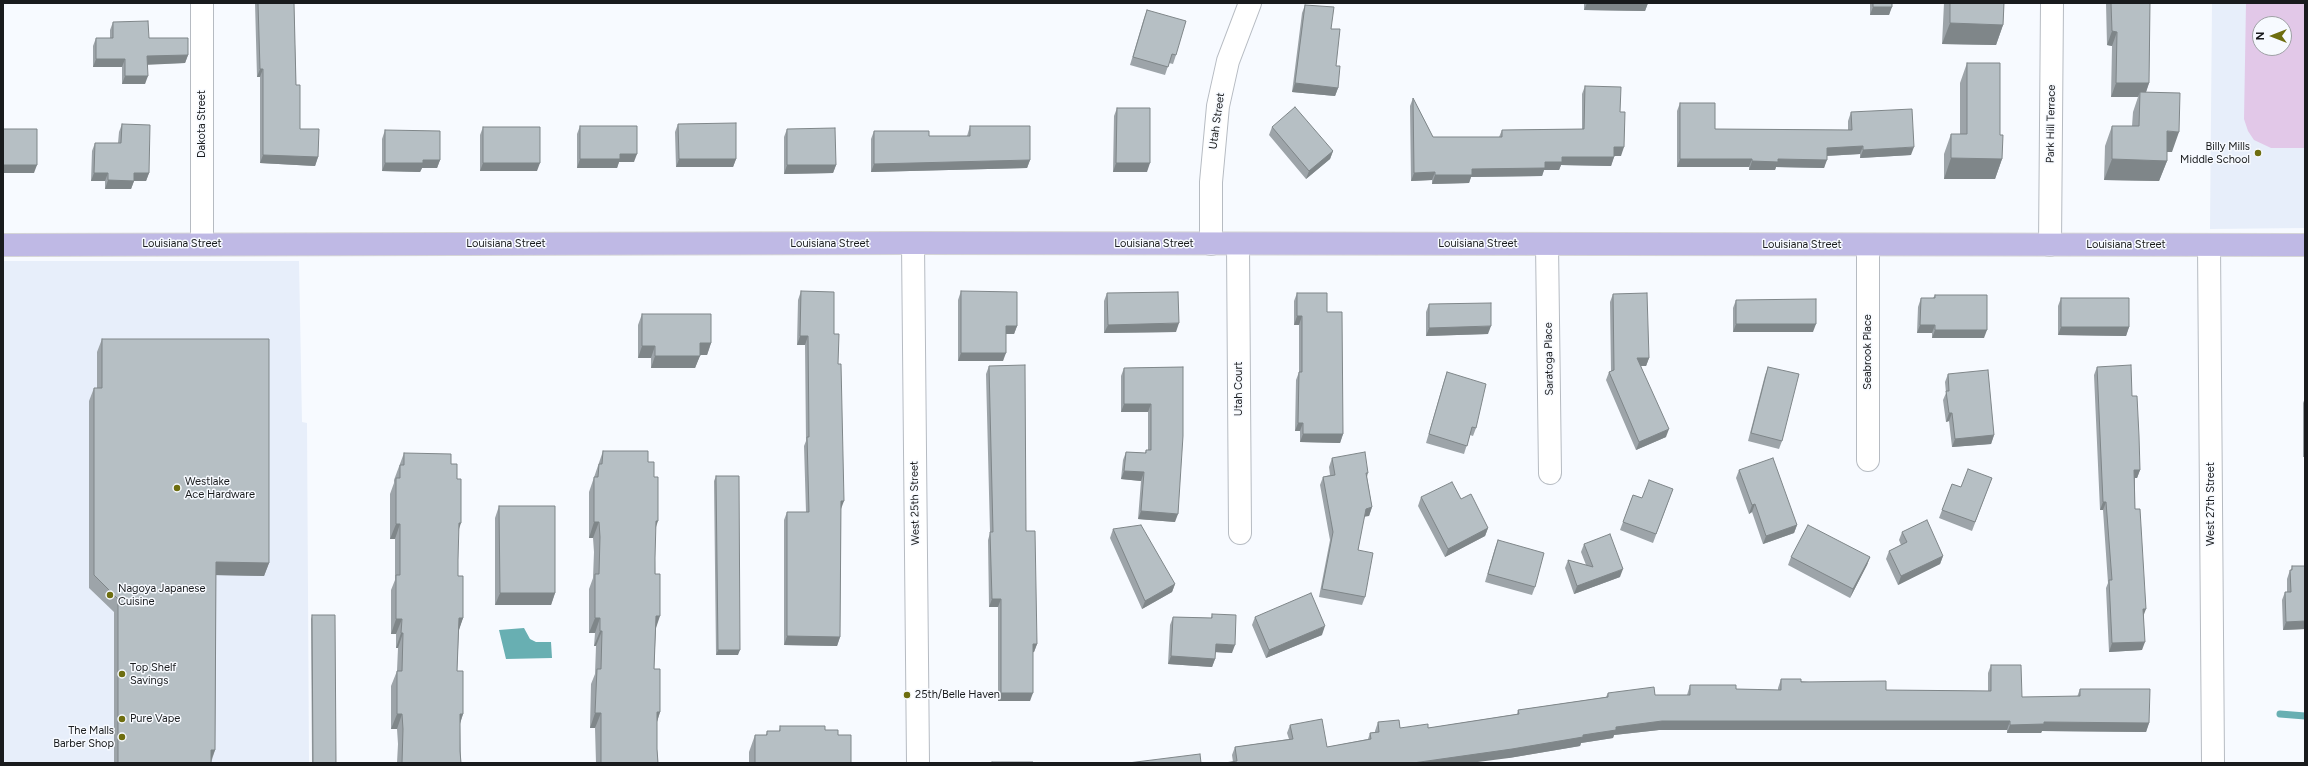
<!DOCTYPE html>
<style>
body{margin:0}
#map{position:relative;width:2308px;height:766px;overflow:hidden;background:#f7faff;font-family:Figtree,sans-serif}
canvas{display:block}
.frame{position:absolute;inset:0;border:4px solid #191b1d;pointer-events:none}
.north{position:absolute;left:2252px;top:16px;width:40px;height:40px;box-sizing:border-box;background:#f7faff;border:1px solid #9ea1a5;border-radius:50%;rotate:270deg;font-size:11px;font-weight:700;line-height:16px;text-align:center;color:#191b1d}
.north::after{content:'';display:block;margin:auto;width:14px;height:18px;background:#6e6e10;clip-path:polygon(50% 0,100% 100%,50% 72%,0 100%)}
</style>
<div id="map">
<canvas width="2308" height="766"></canvas>
<div class="frame"></div>
<div class="north">N</div>
</div>
<script>
const c = document.querySelector('canvas').getContext('2d');
c.lineJoin = 'round';
function fillPath(path, color) {
  c.fillStyle = color;
  c.fill(path, 'evenodd');
}
function poly(rows) {
  const path = new Path2D();
  for (const r of rows) {
    path.moveTo(r[0], r[1]);
    for (let i = 2; i < r.length; i += 2) path.lineTo(r[i], r[i + 1]);
  }
  return path;
}
function stroke(path, color, width, dash) {
  c.strokeStyle = color;
  c.lineWidth = width;
  c.lineCap = dash ? 'butt' : 'round';
  c.setLineDash(dash || []);
  c.stroke(path);
}
function label(font, color, halo, rows, align = 'center') {
  c.font = font + ' Figtree,sans-serif';
  c.lineWidth = 3;
  c.setLineDash([]);
  c.textBaseline = 'middle';
  c.strokeStyle = halo;
  c.fillStyle = color;
  for (const [text, x, y, turn = 0] of rows) {
    c.save();
    c.translate(x, y);
    c.rotate((+turn || 0) * Math.PI / 180);
    c.textAlign = isNaN(turn) ? turn : align;
    if (halo) c.strokeText(text, 0, 0);
    c.fillText(text, 0, 0);
    c.restore();
  }
}
const built = poly([
 [2212,3,2305,3,2305,228,2210,229],
 [2260,24,2284,24,2284,48,2260,48],
 [3,261,299,261,302,422,307,423,309,763,3,763]
]);
const green = poly([
 [2246,3,2305,3,2305,148,2271,148,2254,140,2248,131,2244,119],
 [2260,24,2284,24,2284,48,2260,48]
]);
const water = poly([
 [524,628,530,639,536,642,551,642,552,658,506,659,499,630]
]);
const stream = poly([
 [2280,714,2305,716]
]);
const minor = poly([
 [913,243,918,763],
 [202,244,202,3],
 [1211,244,1211,182,1218,106,1228,61,1250,3],
 [1238,244,1240,533],
 [1547,244,1550,473],
 [1868,245,1868,460],
 [2050,245,2052,3],
 [2209,245,2213,763]
]);
const major = poly([
 [3,245,913,243,2305,245]
]);
const wall = poly([
 [255,3,294,3,296,85,300,129,318,157,315,166,260,163,260,77,257,77],
 [1584,3,1814,3,1648,3,1645,11,1584,10],
 [1870,3,1892,3,1889,15,1870,15],
 [1944,3,2004,3,2003,25,1996,45,1942,44],
 [2106,3,2150,3,2149,83,2146,92,2172,152,2167,152,2167,161,2159,181,2104,180,2105,146,2112,126,2132,126,2133,112,2138,97,2111,97,2112,46,2107,45],
 [1305,5,1331,29,1336,66,1338,88,1335,96,1292,92,1302,13],
 [1147,10,1176,55,1173,64,1169,63,1165,75,1130,65,1144,18],
 [113,22,149,38,188,55,185,63,148,64,145,84,122,84,122,67,93,67,93,46,96,38,110,38,110,30],
 [1967,63,2000,135,2002,159,1995,179,1944,179,1944,154,1951,134,1960,134,1960,83],
 [1585,86,1620,112,1621,156,1614,156,1614,157,1611,166,1561,165,1559,170,1544,170,1542,176,1471,177,1469,183,1432,184,1432,180,1411,181,1410,106,1413,98,1433,137,1499,137,1502,130,1582,129,1582,94],
 [1680,103,1715,129,1848,130,1848,121,1851,112,1911,155,1860,158,1860,154,1827,156,1824,168,1776,167,1775,170,1749,170,1749,167,1677,167,1677,111],
 [1117,108,1147,172,1113,172,1114,116],
 [122,124,149,173,146,181,134,181,131,189,105,189,105,181,91,181,92,151,95,143,118,143,119,132],
 [678,124,736,159,733,167,676,167,675,132],
 [580,126,634,162,619,162,617,168,577,168,577,134],
 [970,126,1030,160,1027,168,871,172,871,139,874,131,929,136,967,136],
 [483,127,537,171,480,171,480,135],
 [1272,127,1333,151,1330,159,1306,179,1269,135],
 [787,129,836,165,833,173,784,174,784,137],
 [385,130,440,160,437,168,422,168,420,172,382,171,382,139],
 [801,291,834,334,838,364,841,509,840,637,837,646,784,645,784,520,787,512,806,512,804,446,806,441,805,345,797,345,798,300],
 [961,291,1017,326,1014,334,1006,334,1003,361,958,361,958,300],
 [1107,293,1176,332,1104,333,1104,301],
 [1297,293,1327,312,1343,434,1340,443,1300,442,1300,431,1295,431,1296,380,1299,372,1299,325,1294,325,1294,301],
 [1613,294,1649,358,1646,366,1641,366,1666,437,1636,450,1606,380,1609,372,1611,371,1610,302],
 [1935,295,1984,338,1932,338,1932,333,1917,333,1918,307,1921,298,1933,298],
 [2061,298,2129,327,2126,336,2058,335,2058,306],
 [1736,300,1813,332,1733,332,1733,308],
 [1429,304,1488,334,1426,336,1426,312],
 [642,314,711,343,707,355,700,355,695,368,651,368,651,358,638,358,638,325],
 [2305,329,2305,363,2304,363,2304,333],
 [102,339,269,563,264,576,216,575,215,750,211,763,114,763,114,612,89,588,89,401,94,388,97,388,97,352],
 [989,366,1026,531,1037,644,1034,652,1033,652,1030,701,998,701,998,607,989,607,988,540,990,533,986,374],
 [1183,367,1175,522,1138,519,1141,481,1121,479,1123,460,1126,452,1145,453,1146,450,1148,450,1148,412,1121,412,1121,376,1124,368],
 [1768,367,1782,441,1779,449,1748,441,1765,375],
 [2097,367,2132,396,2140,470,2137,478,2135,478,2135,509,2144,617,2142,650,2109,652,2106,588,2108,583,2103,510,2100,510,2094,375],
 [1447,372,1476,428,1473,436,1470,435,1464,454,1426,443,1444,381],
 [1948,374,1994,435,1991,444,1952,447,1949,421,1946,422,1943,400,1946,393,1945,382],
 [2305,398,2305,457,2303,457,2303,403],
 [603,451,648,462,655,528,655,558,656,627,654,669,660,712,657,722,657,749,658,763,596,763,595,728,590,728,591,684,595,674,596,646,594,646,595,633,589,633,589,589,593,578,594,552,593,538,589,538,589,492],
 [404,453,451,464,458,530,458,576,463,618,459,629,457,671,463,714,460,724,461,763,397,763,398,744,397,729,391,729,391,686,397,671,398,648,396,648,396,634,391,634,391,590,395,580,395,539,390,539,390,494,394,483,394,480],
 [1332,458,1368,473,1367,477,1372,507,1369,516,1364,516,1358,550,1365,597,1362,605,1319,597,1330,540,1320,485,1323,477,1330,475,1329,467],
 [1739,470,1797,525,1794,533,1763,544,1752,512,1749,514,1736,478],
 [716,476,738,655,716,655,714,481],
 [1992,478,1972,531,1939,518,1952,484,1961,487],
 [1673,489,1653,543,1620,530,1633,495,1642,498],
 [1421,497,1461,499,1488,528,1485,536,1445,557,1418,506],
 [499,506,555,593,551,605,495,605,495,518],
 [1113,529,1175,584,1172,592,1142,609,1110,538],
 [1902,532,1943,556,1940,564,1898,585,1886,559,1889,551,1901,545,1899,540],
 [1498,540,1535,587,1532,595,1485,582,1495,548],
 [1584,544,1620,577,1574,594,1565,568,1568,560,1586,565,1581,552],
 [1791,557,1870,557,1867,565,1850,598,1788,565],
 [2292,566,2305,629,2283,630,2282,600,2285,592,2287,592,2287,579,2290,570,2291,570],
 [1212,614,1232,653,1215,652,1215,659,1212,667,1168,664,1170,625,1173,617,1211,618],
 [312,615,336,763,312,763,311,619],
 [1255,617,1322,635,1266,658,1252,625],
 [1991,665,2022,697,2077,697,2080,689,2149,723,2146,732,2042,731,2041,733,2007,733,2007,730,1659,730,1614,735,1613,738,1581,743,1580,746,1509,758,1233,762,1232,755,1235,747,1289,739,1287,733,1290,725,1327,747,1368,739,1370,733,1375,732,1375,731,1378,722,1400,728,1428,728,1517,714,1518,710,1606,697,1608,693,1655,695,1687,695,1690,685,1736,689,1778,690,1778,688,1781,679,1886,690,1988,691,1988,673],
 [780,726,825,730,838,735,851,763,749,763,749,752,755,735,766,735,767,731,779,731]
]);
const shadedWall = poly([
 [1587,3,1814,3,1648,3,1645,11,1584,10],
 [1873,7,1892,7,1889,15,1870,15],
 [1950,23,2003,25,1996,45,1942,44],
 [2112,31,2117,32,2112,46,2107,45],
 [188,55,185,63,144,65,147,56],
 [96,59,125,59,122,67,93,67],
 [260,69,263,69,260,77,257,77],
 [125,76,148,76,145,84,122,84],
 [1295,83,1338,88,1335,96,1292,92],
 [2116,83,2149,83,2144,98,2140,92,2138,97,2111,97],
 [2167,131,2179,132,2172,152,2160,152],
 [1863,146,1860,154,1824,156,1827,148],
 [1614,147,1624,147,1621,156,1611,156],
 [1914,147,1911,155,1860,158,1863,150],
 [1333,151,1330,159,1306,179,1309,171],
 [620,154,637,154,634,162,619,162,617,168,577,168,580,159],
 [263,155,318,157,315,166,260,163],
 [1562,157,1614,157,1611,166,1561,165,1559,170,1544,170,1542,176,1471,177,1469,183,1432,184,1435,175,1472,169,1545,162],
 [1951,158,2002,159,1995,179,1944,179],
 [679,159,736,159,733,167,676,167],
 [1680,159,1752,159,1749,167,1677,167],
 [1778,159,1827,160,1824,168,1776,167,1775,170,1749,170,1752,161],
 [2112,159,2167,161,2159,181,2104,180],
 [423,160,440,160,437,168,422,168,420,172,382,171,385,163],
 [1030,160,1027,168,871,172,874,164],
 [483,163,540,163,537,171,480,171],
 [1116,163,1150,163,1147,172,1113,172],
 [3,165,37,165,34,173,3,173],
 [787,165,836,165,833,173,784,174],
 [1435,172,1432,180,1411,181,1414,173],
 [94,173,108,173,105,181,91,181],
 [134,173,149,173,146,181,134,181,131,189,105,189,108,180],
 [1297,316,1302,316,1299,325,1294,325],
 [1179,323,1176,332,1104,333,1108,325],
 [1736,324,1816,324,1813,332,1733,332],
 [1920,325,1935,325,1932,333,1917,333],
 [1006,326,1017,326,1014,334,1003,334],
 [1491,326,1488,334,1426,336,1429,328],
 [2061,327,2129,327,2126,336,2058,335],
 [1935,330,1987,330,1984,338,1932,338],
 [800,336,808,336,805,345,797,345],
 [700,343,711,343,707,355,695,355],
 [642,346,655,346,651,358,638,358],
 [961,353,1006,353,1003,361,958,361],
 [655,356,700,356,695,368,651,368],
 [1637,358,1649,358,1646,366,1634,366],
 [1124,404,1151,404,1148,412,1121,412],
 [1949,413,1952,413,1949,421,1946,422],
 [1298,423,1303,423,1300,431,1295,431],
 [1669,429,1666,437,1636,450,1639,442],
 [1303,434,1343,434,1340,443,1300,442],
 [1994,435,1991,444,1952,447,1955,439],
 [2134,470,2140,470,2137,478,2131,478],
 [1124,471,1144,472,1141,481,1121,479],
 [841,501,844,501,841,509,838,509],
 [2103,502,2106,502,2103,510,2100,510],
 [1755,504,1752,512,1749,514,1752,505],
 [1372,507,1369,516,1363,517,1366,509],
 [1141,511,1178,514,1175,522,1138,519],
 [656,521,658,521,653,536],
 [594,522,599,522,593,538,589,538],
 [459,523,461,523,456,538],
 [396,524,400,524,395,539,390,539],
 [1797,525,1794,533,1763,544,1766,536],
 [1488,528,1485,536,1445,557,1448,549],
 [1943,556,1940,564,1898,585,1901,576],
 [1870,557,1867,565,1850,598,1853,589],
 [216,562,269,563,264,576,211,575],
 [1623,569,1620,577,1574,594,1577,586],
 [1175,584,1172,592,1142,609,1145,601],
 [500,593,555,593,551,605,495,605],
 [992,599,1001,599,998,607,989,607],
 [2143,609,2146,609,2143,617],
 [656,616,660,616,655,631],
 [459,618,463,618,458,633],
 [595,618,600,618,595,633,589,633],
 [396,619,402,619,396,634,391,634],
 [2305,621,2305,629,2283,630,2286,622],
 [1325,626,1322,635,1266,658,1269,650],
 [600,631,602,631,596,646,594,646],
 [401,633,403,633,398,648,396,648],
 [787,636,840,637,837,646,784,645],
 [2145,642,2142,650,2109,652,2112,643],
 [1033,644,1037,644,1034,652,1030,653],
 [1216,644,1235,645,1232,653,1213,652],
 [718,650,740,650,738,655,716,655],
 [1171,656,1215,659,1212,667,1168,664],
 [1001,693,1033,693,1030,701,998,701],
 [657,712,660,712,655,728],
 [595,713,601,713,595,728,590,728],
 [397,714,402,714,397,729,391,729],
 [460,714,463,714,458,729],
 [1662,721,2010,721,2007,730,1659,730,1614,735,1613,738,1581,743,1580,746,1509,758,1470,763,1413,763,1583,735,1616,727],
 [2044,722,2149,723,2146,732,2042,731,2041,733,2007,733,2010,725],
 [211,750,215,750,210,763]
]);
const building = poly([
 [258,3,294,3,296,85,300,85,300,129,319,129,318,157,263,155,263,69,260,69,258,3],
 [1873,3,1892,3,1892,7,1873,7,1873,3],
 [1950,3,2004,3,2003,25,1950,23,1950,3],
 [2111,3,2150,3,2149,83,2116,83,2117,32,2112,31,2111,3],
 [1305,5,1334,7,1331,29,1340,29,1336,66,1340,66,1338,88,1295,83,1305,5],
 [1147,10,1186,21,1176,55,1172,54,1168,67,1133,57,1147,10],
 [148,21,149,38,188,38,188,55,147,56,148,76,125,76,125,59,96,59,96,38,113,38,113,22,148,21],
 [1967,63,2000,63,2000,135,2003,135,2002,159,1951,158,1951,134,1967,134,1967,63],
 [1585,86,1621,87,1620,112,1625,112,1624,147,1614,147,1614,157,1562,157,1562,162,1545,162,1545,168,1472,169,1472,175,1435,175,1435,172,1414,173,1413,98,1433,137,1502,137,1502,130,1584,129,1585,86],
 [2140,92,2180,93,2179,132,2167,131,2167,161,2112,159,2112,126,2139,126,2140,92],
 [1680,103,1715,103,1715,129,1852,130,1851,112,1912,109,1914,147,1863,150,1863,146,1827,148,1827,160,1778,159,1778,162,1752,161,1752,159,1680,159,1680,103],
 [1295,107,1333,151,1309,171,1272,127,1295,107],
 [1117,108,1150,108,1150,163,1116,163,1117,108],
 [736,123,736,159,679,159,678,124,736,123],
 [122,124,150,125,149,173,134,173,134,181,108,180,108,173,94,173,95,143,121,143,122,124],
 [580,126,637,126,637,154,620,154,620,159,580,159,580,126],
 [970,126,1030,126,1030,160,874,164,874,131,929,131,929,136,970,136,970,126],
 [483,127,540,127,540,163,483,163,483,127],
 [835,128,836,165,787,165,787,129,835,128],
 [3,129,37,129,37,165,3,165,3,129],
 [385,130,440,131,440,160,423,160,423,163,385,163,385,130],
 [801,291,834,292,834,334,839,334,838,364,841,364,844,501,841,501,840,637,787,636,787,512,809,512,807,437,809,437,808,336,800,336,801,291],
 [961,291,1017,292,1017,326,1006,326,1006,353,961,353,961,291],
 [1178,292,1179,323,1108,325,1107,293,1178,292],
 [1297,293,1327,293,1327,312,1342,312,1343,434,1303,434,1303,423,1298,423,1299,372,1302,372,1302,316,1297,316,1297,293],
 [1647,293,1649,358,1637,358,1669,429,1639,442,1609,372,1614,370,1613,294,1647,293],
 [1935,295,1987,295,1987,330,1935,330,1935,325,1920,325,1921,298,1935,298,1935,295],
 [2061,298,2129,298,2129,327,2061,327,2061,298],
 [1816,299,1816,324,1736,324,1736,300,1816,299],
 [1491,303,1491,326,1429,328,1429,304,1491,303],
 [642,314,711,314,711,343,700,343,700,356,655,356,655,346,642,346,642,314],
 [102,339,269,339,269,563,216,562,215,750,211,750,211,763,118,763,118,599,94,575,94,388,102,388,102,339],
 [1025,365,1026,531,1035,531,1037,644,1033,644,1033,693,1001,693,1001,599,992,599,990,532,993,532,989,366,1025,365],
 [2131,365,2132,396,2137,396,2139,436,2140,470,2134,470,2135,509,2140,509,2146,609,2143,609,2145,642,2112,643,2109,580,2112,580,2106,502,2103,502,2097,367,2131,365],
 [1183,367,1183,436,1178,514,1141,511,1144,472,1124,471,1126,452,1146,453,1146,450,1151,450,1151,404,1124,404,1124,368,1183,367],
 [1768,367,1799,374,1782,441,1751,433,1768,367],
 [1988,370,1994,435,1955,439,1952,413,1949,413,1946,391,1949,391,1948,374,1988,370],
 [1447,372,1486,384,1476,428,1472,427,1467,446,1429,434,1447,372],
 [603,451,648,451,648,462,654,462,654,477,658,477,658,521,656,521,655,558,655,574,660,574,660,616,656,616,654,669,660,669,660,712,657,712,657,749,658,763,601,763,601,713,595,713,597,669,601,669,602,631,600,631,600,618,595,618,595,574,599,574,600,537,599,522,594,522,594,477,598,477,599,464,602,464,603,451],
 [1365,452,1368,473,1366,473,1372,507,1366,509,1358,550,1373,553,1365,597,1322,589,1333,532,1323,477,1335,475,1332,458,1365,452],
 [404,453,451,454,451,464,457,464,457,479,461,479,461,523,459,523,458,560,458,576,463,576,463,618,459,618,457,671,463,671,463,714,460,714,460,751,461,763,402,763,403,729,402,714,397,714,397,671,402,671,403,633,401,633,402,619,396,619,396,575,400,575,400,524,396,524,396,478,400,478,400,465,404,465,404,453],
 [1773,458,1797,525,1766,536,1755,504,1752,505,1739,470,1773,458],
 [1968,469,1992,478,1975,522,1942,510,1952,484,1961,487,1968,469],
 [716,476,739,476,740,650,718,650,716,476],
 [1649,480,1673,489,1656,534,1623,522,1633,495,1642,498,1649,480],
 [1452,482,1461,499,1471,494,1488,528,1448,549,1421,497,1452,482],
 [499,506,555,506,555,593,500,593,499,506],
 [1927,520,1943,556,1901,576,1889,551,1907,542,1902,532,1927,520],
 [1141,525,1175,584,1145,601,1113,529,1141,525],
 [1808,525,1870,557,1853,589,1791,557,1808,525],
 [1610,534,1623,569,1577,586,1568,560,1593,567,1584,544,1610,534],
 [1498,540,1544,553,1535,587,1488,574,1498,540],
 [2292,566,2305,566,2305,621,2286,622,2285,592,2291,592,2290,570,2292,570,2292,566],
 [1311,593,1325,626,1269,650,1255,617,1311,593],
 [1212,614,1236,615,1235,645,1216,644,1215,659,1171,656,1173,617,1212,618,1212,614],
 [312,615,335,615,336,763,313,763,312,615],
 [1991,665,2021,665,2022,697,2080,696,2080,689,2150,689,2149,723,2044,722,2044,724,2010,725,2010,721,1662,721,1616,727,1616,730,1583,735,1583,737,1512,749,1413,763,1225,763,1237,761,1235,747,1293,739,1290,725,1322,719,1327,747,1371,739,1370,733,1379,732,1378,722,1399,720,1400,728,1428,724,1428,728,1519,714,1518,710,1608,697,1608,693,1654,687,1655,695,1690,695,1690,685,1736,685,1736,689,1781,690,1781,679,1801,679,1801,682,1886,681,1886,690,1991,691,1991,665],
 [780,726,825,726,825,730,838,730,838,735,851,735,851,763,755,763,755,735,767,735,767,731,780,731,780,726],
 [1200,754,1201,763,1128,763,1200,754],
 [992,762,1033,762,1033,763,992,763,992,762]
]);
const markers = [
 [2258,153,4,"#6e6e10"],
 [177,488,4,"#6e6e10"],
 [110,595,4,"#6e6e10"],
 [122,674,4,"#6e6e10"],
 [907,695,4,"#6e6e10"],
 [122,719,4,"#6e6e10"],
 [122,737,4,"#6e6e10"]
];
const streetNames = [
 ["Utah Street",1217,121,-82],
 ["Dakota Street",202,124,-90],
 ["Park Hill Terrace",2051,124,-89],
 ["Louisiana Street",182,244],
 ["Louisiana Street",506,244],
 ["Louisiana Street",830,244],
 ["Louisiana Street",1154,244],
 ["Louisiana Street",1478,244],
 ["Louisiana Street",1802,245],
 ["Louisiana Street",2126,245],
 ["Seabrook Place",1868,352,-90],
 ["Saratoga Place",1549,359,-91],
 ["Utah Court",1239,389,-90],
 ["West 25th Street",915,503,-91],
 ["West 27th Street",2211,504,-90]
];
const poiNames = [
 ["Billy Mills",2250,147,"right"],
 ["Middle School",2250,160,"right"],
 ["Westlake",185,482],
 ["Ace Hardware",185,495],
 ["Nagoya Japanese",118,589],
 ["Cuisine",118,602],
 ["Top Shelf",130,668],
 ["Savings",130,681],
 ["25th/Belle Haven",915,695],
 ["Pure Vape",130,719],
 ["The Malls",114,731,"right"],
 ["Barber Shop",114,744,"right"]
];
fillPath(built, '#e7eefa');
fillPath(green, '#e2c8e8');
fillPath(water, '#68afb2');
stroke(stream, '#68afb2', 7);
stroke(minor, '#b6bbc2', 24);
stroke(major, '#d6d6d6', 24);
stroke(minor, '#fff', 22);
stroke(major, '#bfb9e5', 22);
fillPath(wall, '#9da4a9');
fillPath(shadedWall, '#7f8689');
fillPath(building, '#b6bfc4');
stroke(building, '#7f8689', 1);
for (const [x, y, r, color] of markers) {
  const dot = new Path2D();
  dot.arc(x, y, r, 0, 2 * Math.PI);
  c.fillStyle = color;
  c.fill(dot);
  stroke(dot, '#f7faff', 1.5);
}
label('11px', '#191b1d', '#f7faff', streetNames);
label('11px', '#191b1d', '#f7faff', poiNames, 'left');
</script>
